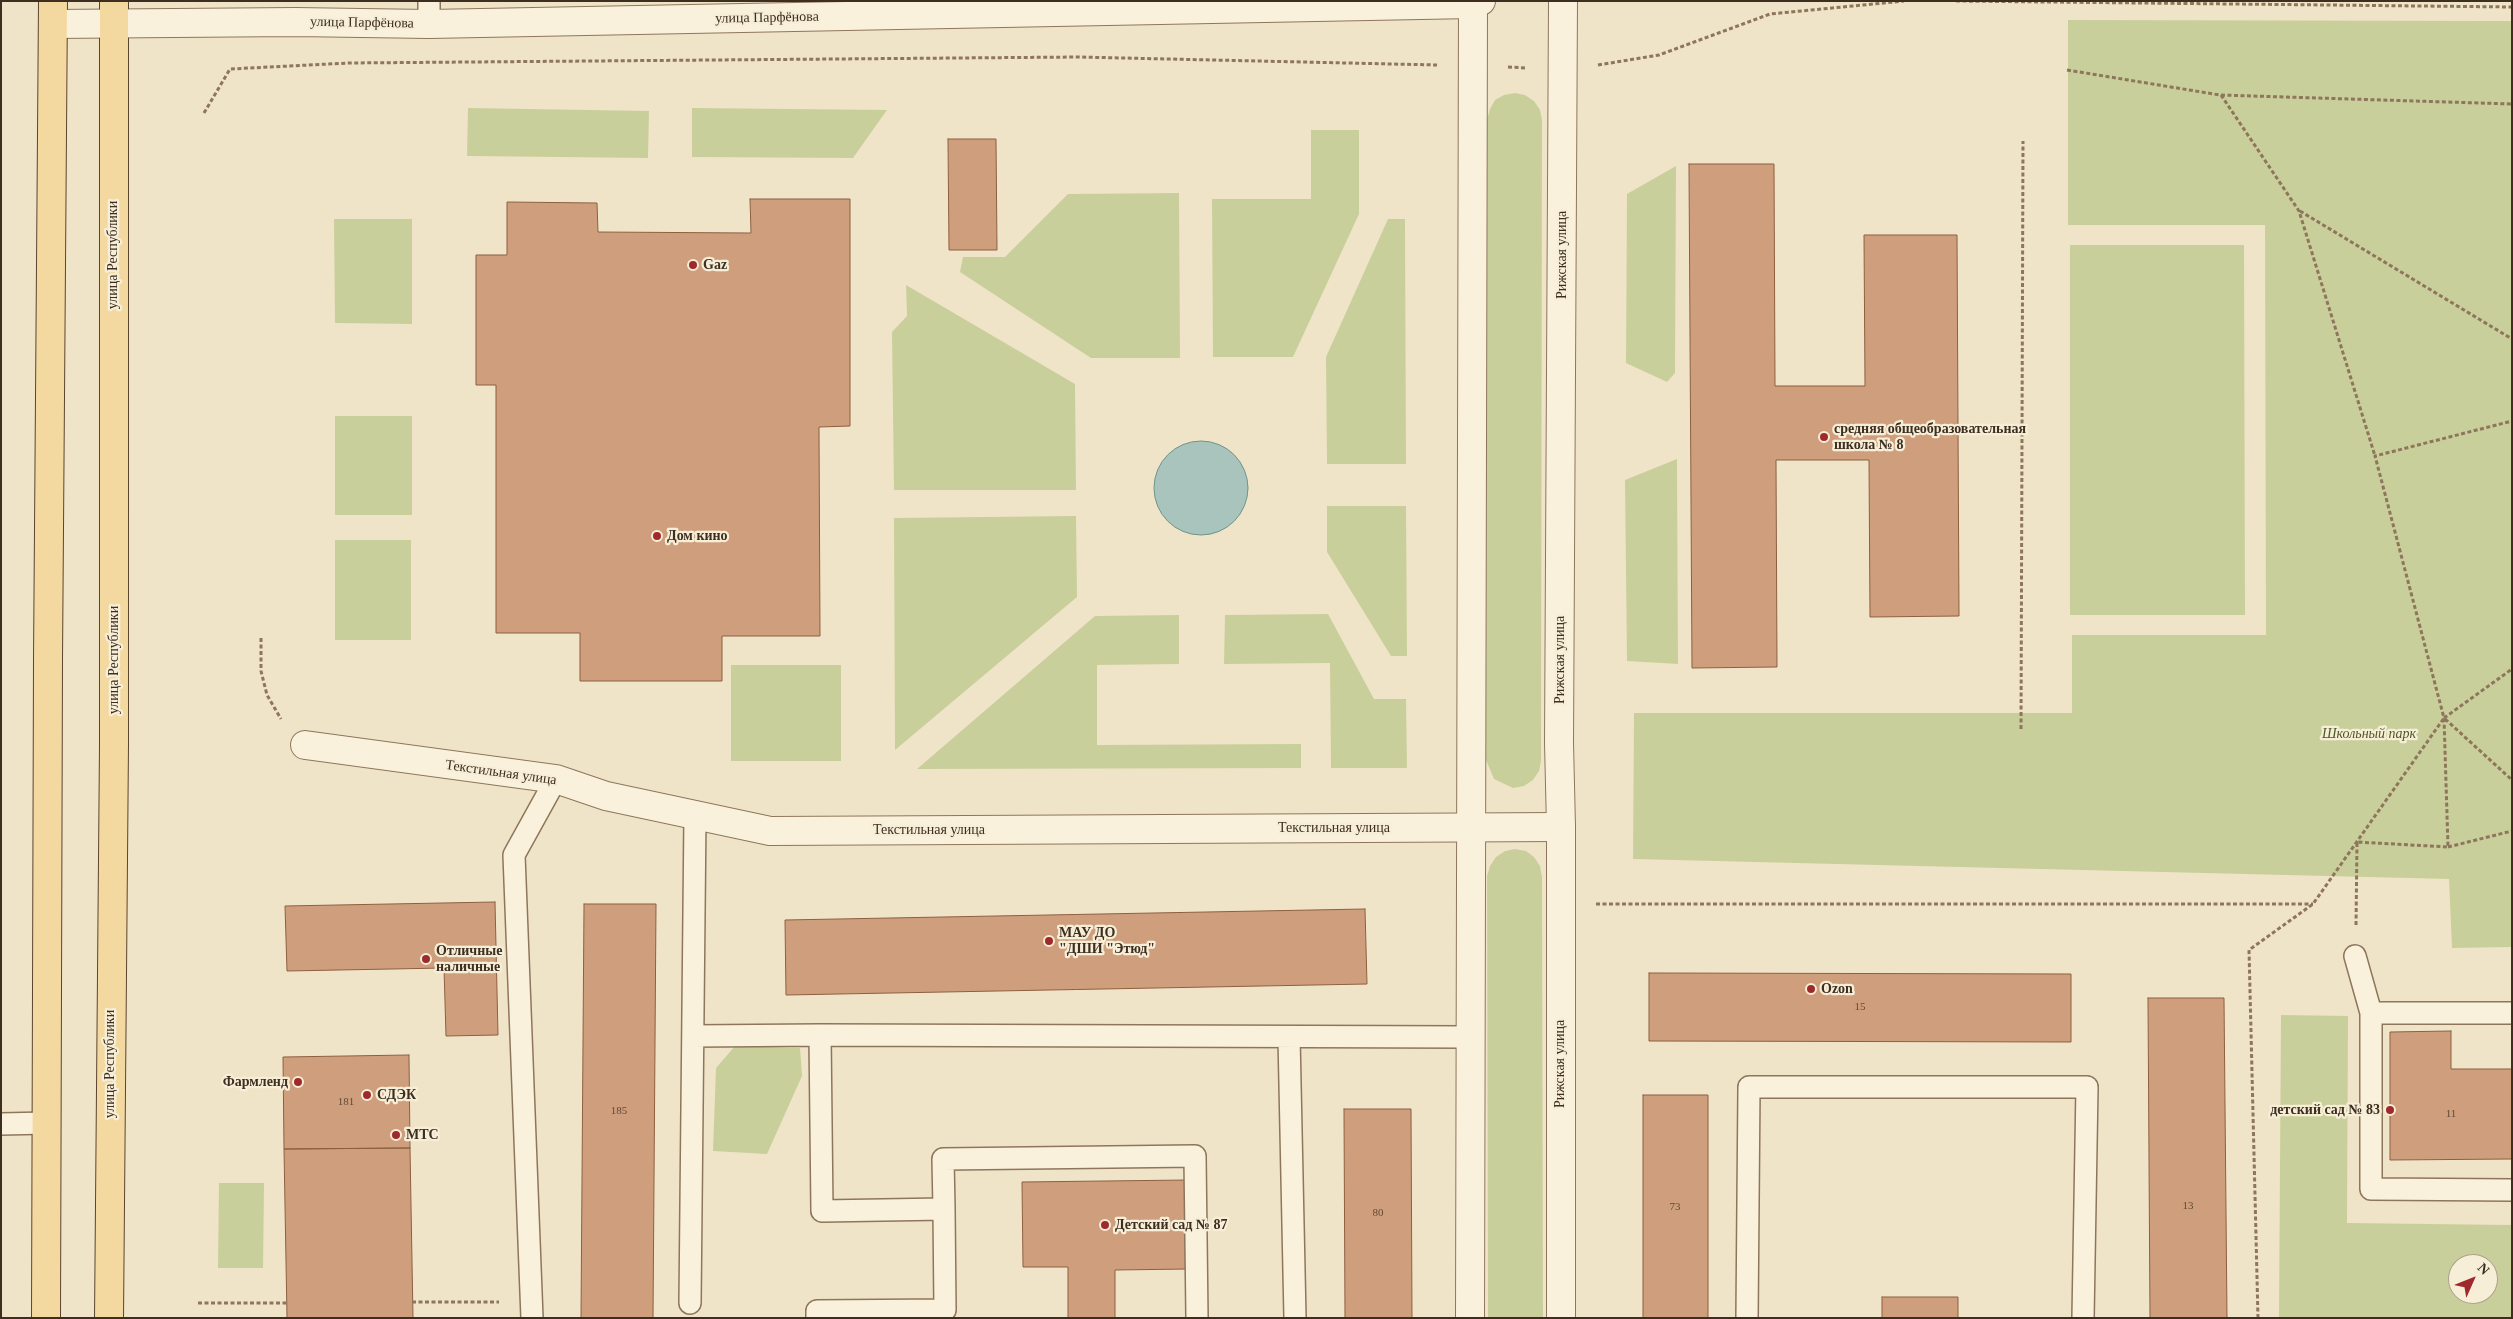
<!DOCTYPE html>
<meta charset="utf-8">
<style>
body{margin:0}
#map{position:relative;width:2513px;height:1319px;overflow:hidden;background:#f0e4c8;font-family:Georgia,serif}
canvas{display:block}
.frame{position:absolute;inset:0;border:2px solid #3d2e20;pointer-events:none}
.north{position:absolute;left:2448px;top:1254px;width:50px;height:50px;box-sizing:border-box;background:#f7eed8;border:1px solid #ada18e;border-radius:50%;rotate:46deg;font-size:14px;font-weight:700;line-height:20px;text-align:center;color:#3d2e20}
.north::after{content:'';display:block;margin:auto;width:18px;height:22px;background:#9e2a2b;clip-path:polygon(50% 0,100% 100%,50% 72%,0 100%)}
</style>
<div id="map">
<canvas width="2513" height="1319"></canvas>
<div class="frame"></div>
<div class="north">N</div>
</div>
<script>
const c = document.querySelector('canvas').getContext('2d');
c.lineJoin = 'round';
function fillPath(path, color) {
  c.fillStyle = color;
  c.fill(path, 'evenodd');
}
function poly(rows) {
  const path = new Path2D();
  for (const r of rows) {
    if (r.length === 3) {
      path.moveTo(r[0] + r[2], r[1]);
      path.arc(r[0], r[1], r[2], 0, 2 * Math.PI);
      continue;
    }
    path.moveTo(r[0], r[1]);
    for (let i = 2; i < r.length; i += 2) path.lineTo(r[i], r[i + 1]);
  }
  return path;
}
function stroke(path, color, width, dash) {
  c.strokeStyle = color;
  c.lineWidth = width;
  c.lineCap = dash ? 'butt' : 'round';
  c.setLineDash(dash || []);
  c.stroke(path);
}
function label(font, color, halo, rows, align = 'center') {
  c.font = font + ' Georgia,serif';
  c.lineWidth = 4.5;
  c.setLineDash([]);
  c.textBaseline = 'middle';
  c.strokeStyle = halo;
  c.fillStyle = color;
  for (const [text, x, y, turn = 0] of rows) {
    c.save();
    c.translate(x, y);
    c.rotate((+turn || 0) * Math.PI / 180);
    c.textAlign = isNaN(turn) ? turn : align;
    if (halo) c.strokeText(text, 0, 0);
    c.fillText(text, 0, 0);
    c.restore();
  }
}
const green = poly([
 [2068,20,2512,21,2512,947,2452,948,2449,879,1633,859,1634,713,2072,713,2072,635,2266,635,2265,225,2068,225],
 [1515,93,1525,95,1534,101,1540,110,1542,120,1541,761,1539,771,1533,780,1524,786,1513,788,1494,779,1486,760,1487,120,1490,109,1495,100,1504,95],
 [468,108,649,111,648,158,467,156],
 [692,108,887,110,853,158,692,157],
 [1311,130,1359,130,1359,214,1293,357,1213,357,1212,199,1311,199],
 [1676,166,1675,373,1667,382,1626,363,1627,194],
 [1179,193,1180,358,1091,358,960,272,963,257,1005,257,1068,194],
 [334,219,412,219,412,324,335,323],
 [1388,219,1405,219,1406,464,1327,464,1326,357],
 [2070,245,2244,245,2245,615,2070,615],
 [906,285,1075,384,1076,490,894,490,892,332,907,316],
 [335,416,412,416,412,515,335,515],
 [1677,459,1678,664,1627,661,1625,480],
 [1327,506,1406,506,1407,656,1391,656,1327,552],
 [1076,516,1077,597,895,750,894,518],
 [335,540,411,540,411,640,335,640],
 [1328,614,1374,699,1406,699,1407,768,1331,768,1330,663,1224,664,1225,615],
 [1179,615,1179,664,1097,665,1097,745,1301,744,1301,768,917,769,1095,616],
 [731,665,841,665,841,761,731,761],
 [1515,849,1526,851,1534,857,1540,866,1542,877,1543,1318,1488,1318,1487,876,1490,866,1496,857,1505,851],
 [2281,1015,2348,1016,2347,1223,2512,1225,2512,1318,2279,1318],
 [2458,1264,2488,1264,2488,1294,2458,1294],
 [735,1046,800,1048,802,1076,767,1154,713,1151,716,1068],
 [219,1183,264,1183,263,1268,218,1268]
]);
const water = poly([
 [1201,488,47]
]);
const building = poly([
 [948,139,996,139,997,250,949,250,948,139],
 [1689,164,1774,164,1775,386,1865,386,1864,235,1957,235,1959,616,1870,617,1869,460,1776,460,1777,667,1692,668,1689,164],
 [750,199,850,199,850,426,819,427,820,636,722,636,722,681,580,681,580,633,496,633,496,385,476,385,476,255,507,255,507,202,597,203,598,232,751,233,750,199],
 [495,902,498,1035,446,1036,444,968,287,971,285,906,495,902],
 [584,904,656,904,653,1318,581,1318,584,904],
 [1365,909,1367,984,786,995,785,920,1365,909],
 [1649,973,2071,974,2071,1042,1649,1041,1649,973],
 [2148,998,2224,998,2227,1318,2150,1318,2148,998],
 [2451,1031,2451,1069,2512,1069,2512,1159,2390,1160,2390,1032,2451,1031],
 [409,1055,410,1148,284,1149,283,1057,409,1055],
 [1643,1095,1708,1095,1708,1318,1643,1318,1643,1095],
 [1344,1109,1411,1109,1412,1318,1345,1318,1344,1109],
 [410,1148,413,1318,287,1318,284,1149,410,1148],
 [1188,1180,1189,1269,1115,1270,1115,1318,1068,1318,1068,1267,1023,1267,1022,1182,1188,1180],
 [1882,1297,1958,1297,1958,1318,1882,1318,1882,1297]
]);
const path = poly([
 [1956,1,2512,7],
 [1598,65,1659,55,1770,14,1904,1],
 [1508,67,1527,68],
 [2067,70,2220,95,2512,104],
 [2221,95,2299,211,2375,456],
 [204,113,230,69,349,63,1078,57,1437,65],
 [2300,211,2512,339],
 [261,638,261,671,267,695,281,719],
 [2444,718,2512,669],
 [2021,729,2023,141],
 [2448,847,2512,831],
 [1596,904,2313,904],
 [2356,925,2357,842,2448,847,2444,718,2375,456,2512,421],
 [412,1302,499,1302],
 [198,1303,287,1303],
 [2258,1318,2249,950,2313,904,2444,718,2512,780]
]);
const service = poly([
 [429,24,429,1],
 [2355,956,2371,1013,2371,1189,2512,1190],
 [2371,1013,2512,1013],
 [820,1035,1469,1037],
 [693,1036,820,1035,822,1211,944,1209,943,1159,1195,1156,1197,1318],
 [1289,1037,1295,1318],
 [1,1124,47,1123],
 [690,1303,695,815],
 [532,1318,514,855,556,779],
 [817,1318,817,1311,945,1310,944,1209],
 [1747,1318,1749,1087,2087,1087,2083,1318]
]);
const minor = poly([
 [53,24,295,22,429,24,1473,4,1481,1],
 [305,745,556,779,606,796,770,831,1561,827]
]);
const tertiary = poly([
 [1470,1318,1473,1],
 [1561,1318,1561,827,1559,743,1563,1]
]);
const primary = poly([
 [46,1318,48,660,53,1],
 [109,1318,114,744,114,1]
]);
const markers = [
 [693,265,5,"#9e2a2b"],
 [1824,437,5,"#9e2a2b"],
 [657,536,5,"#9e2a2b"],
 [1049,941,5,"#9e2a2b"],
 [426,959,5,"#9e2a2b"],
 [1811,989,5,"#9e2a2b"],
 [298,1082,5,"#9e2a2b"],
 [367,1095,5,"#9e2a2b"],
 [2390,1110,5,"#9e2a2b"],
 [396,1135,5,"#9e2a2b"],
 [1105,1225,5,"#9e2a2b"]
];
const numberNames = [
 ["15",1860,1007],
 ["181",346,1102],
 ["185",619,1111],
 ["11",2451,1114],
 ["13",2188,1206],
 ["73",1675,1207],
 ["80",1378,1213]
];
const streetNames = [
 ["улица Парфёнова",767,18,-1],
 ["улица Парфёнова",362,23,1],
 ["улица Республики",113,255,-90],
 ["Рижская улица",1562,255,-90],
 ["улица Республики",114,660,-90],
 ["Рижская улица",1560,660,-90],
 ["Текстильная улица",501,773,8],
 ["Текстильная улица",1334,828],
 ["Текстильная улица",929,830],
 ["улица Республики",110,1064,-90],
 ["Рижская улица",1560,1064,-90]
];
const poiNames = [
 ["Gaz",703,265],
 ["средняя общеобразовательная",1834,429],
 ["школа № 8",1834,445],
 ["Дом кино",667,536],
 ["МАУ ДО",1059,933],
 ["\"ДШИ \"Этюд\"",1059,949],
 ["Отличные",436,951],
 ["наличные",436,967],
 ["Ozon",1821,989],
 ["Фармленд",288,1082,"right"],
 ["СДЭК",377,1095],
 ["детский сад № 83",2380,1110,"right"],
 ["МТС",406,1135],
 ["Детский сад № 87",1115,1225]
];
const parkNames = [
 ["Школьный парк",2369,734]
];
fillPath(green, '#c9cf9b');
fillPath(water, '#a9c4bc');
stroke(water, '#6f938a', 1);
fillPath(building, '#cf9f7d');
stroke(building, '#8d5f41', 1);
stroke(service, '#8d765c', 24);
stroke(minor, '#8d765c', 30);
stroke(tertiary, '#8d765c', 30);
stroke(primary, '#5b4430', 30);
stroke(path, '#8d765c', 3, [4, 2.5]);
stroke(service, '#faf1dc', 21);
stroke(minor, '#faf1dc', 28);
stroke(tertiary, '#faf1dc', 28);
stroke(primary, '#f3d9a0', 28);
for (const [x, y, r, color] of markers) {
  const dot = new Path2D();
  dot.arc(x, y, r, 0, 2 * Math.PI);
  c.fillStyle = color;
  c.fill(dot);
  stroke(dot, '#f7eed8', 2);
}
label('11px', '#624a37', null, numberNames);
label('14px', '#3d2e20', '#f7eed8', streetNames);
label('bold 14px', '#3d2e20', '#f7eed8', poiNames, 'left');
label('italic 14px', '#4d5a26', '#f7eed8', parkNames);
</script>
